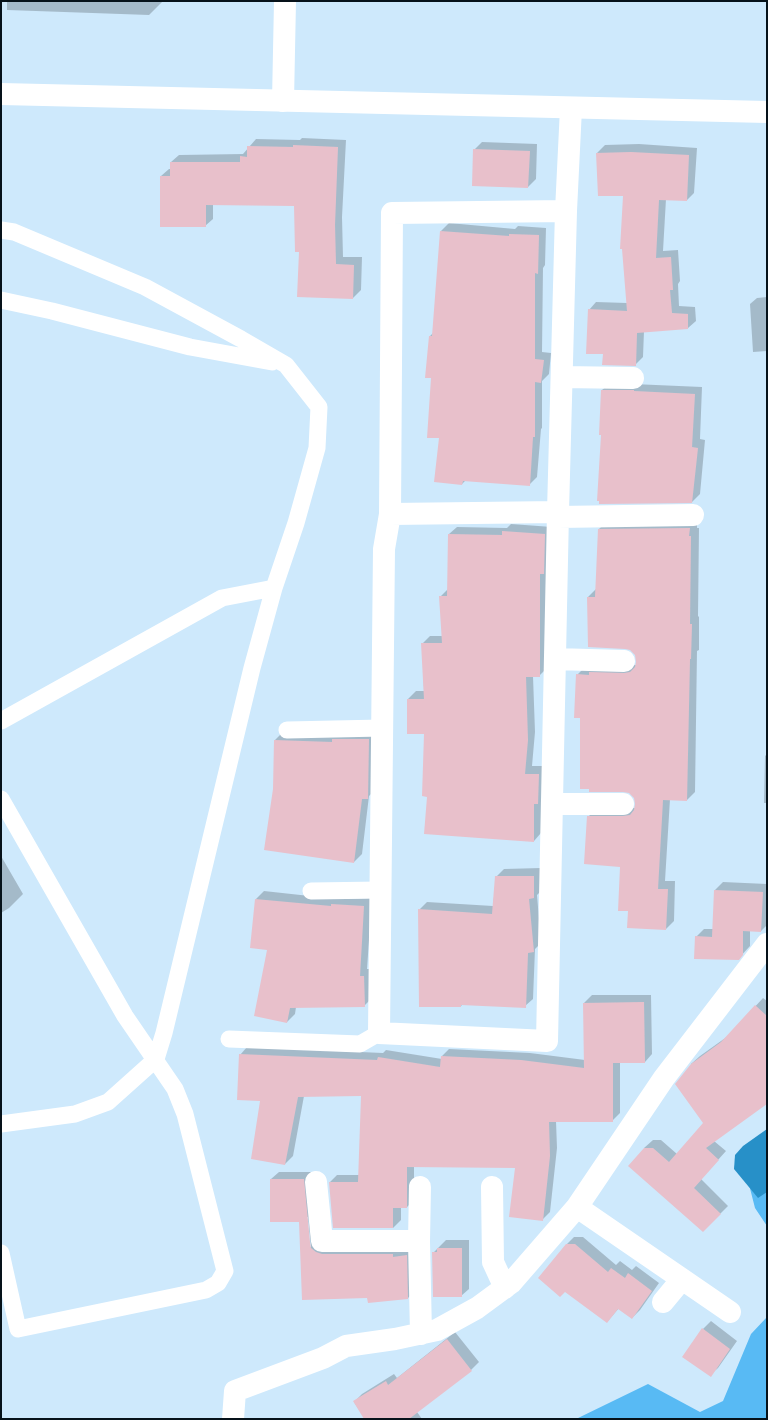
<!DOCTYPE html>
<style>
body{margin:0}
#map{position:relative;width:768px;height:1420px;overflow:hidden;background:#cee9fc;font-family:Manrope,sans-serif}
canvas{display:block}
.frame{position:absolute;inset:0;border:2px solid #06121a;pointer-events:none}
</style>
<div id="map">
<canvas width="768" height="1420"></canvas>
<div class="frame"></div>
</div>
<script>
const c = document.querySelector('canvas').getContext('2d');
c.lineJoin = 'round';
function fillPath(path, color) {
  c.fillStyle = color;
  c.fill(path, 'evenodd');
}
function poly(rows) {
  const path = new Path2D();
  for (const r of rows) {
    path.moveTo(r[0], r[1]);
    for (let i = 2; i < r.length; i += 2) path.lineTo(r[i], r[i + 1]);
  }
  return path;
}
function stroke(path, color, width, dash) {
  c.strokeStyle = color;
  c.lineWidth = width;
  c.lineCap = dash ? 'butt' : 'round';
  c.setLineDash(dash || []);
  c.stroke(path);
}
const forest = poly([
 [767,1138,767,1226,755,1208,742,1157],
 [767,1317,767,1419,576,1419,648,1384,700,1412,723,1401,751,1334]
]);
const water = poly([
 [767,1129,767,1192,758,1198,734,1169,735,1155,743,1146]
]);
const shadow = poly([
 [7,1,163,1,149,15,7,10],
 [302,138,346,140,342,217,343,257,362,257,361,290,353,298,295,205,213,204,213,219,205,226,161,176,169,169,171,169,171,162,179,155,243,154,256,139,300,140],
 [482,142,537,144,536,179,528,187,474,150],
 [639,144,697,148,694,193,687,200,666,199,663,251,678,250,680,281,678,284,679,306,695,307,696,321,688,328,644,331,643,357,635,365,604,354,589,310,596,302,627,303,624,195,597,153,605,145],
 [449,223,515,229,518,226,546,228,545,265,543,268,542,352,551,353,549,374,542,381,542,428,541,429,537,477,529,485,466,480,462,484,440,437,432,378,430,336,433,333,441,231],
 [767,297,767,351,753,352,750,304,757,298],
 [610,383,702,387,700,439,705,440,700,494,692,502,602,434,602,390],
 [697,520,697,528,699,528,698,616,699,617,699,650,697,651,695,792,687,800,670,799,665,881,675,881,674,921,666,929,629,910,621,866,588,817,596,809,635,808,635,798,581,717,577,675,585,667,637,665,636,654,588,597,596,589,599,529,607,521],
 [511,524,552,527,547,668,539,676,533,676,535,732,532,766,546,766,541,833,534,841,428,796,425,733,408,699,416,691,424,691,422,644,430,636,443,636,440,597,448,589,449,534,457,527,507,528],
 [283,732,376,732,375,790,369,796,362,854,354,862,274,789,275,740],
 [767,754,767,803,764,803,765,756],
 [1,856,23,894,9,908,1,913],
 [541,868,542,890,537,895,541,943,535,949,533,999,525,1006,463,1004,461,1006,419,910,427,902,493,906,496,877,504,869],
 [723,882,767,884,767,925,761,931,750,930,750,946,738,959,696,937,704,929,714,929,715,890],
 [264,891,337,899,372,898,367,969,372,969,372,998,364,1006,296,1007,295,1014,287,1022,256,899],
 [592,995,651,995,652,1054,645,1062,620,1062,620,1113,612,1121,556,1121,557,1148,550,1212,542,1220,516,1167,414,1166,414,1200,407,1207,401,1207,401,1220,393,1228,330,1182,337,1175,360,1175,362,1095,304,1096,293,1156,285,1164,262,1100,240,1055,247,1047,383,1053,386,1050,442,1059,442,1056,449,1049,530,1053,585,1060,584,1003],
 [763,998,767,1001,767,1102,714,1141,726,1151,701,1179,728,1206,703,1231,644,1148,653,1140,661,1140,677,1154,705,1123,691,1064,700,1056,728,1036],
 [279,1172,312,1172,317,1234,414,1248,415,1291,407,1299,368,1297,303,1299,300,1221,271,1179],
 [307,1217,308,1217,311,1247,309,1247],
 [574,1237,583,1237,616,1265,620,1261,632,1270,636,1266,659,1283,640,1310,632,1318,619,1308,607,1322,566,1245],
 [446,1240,469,1240,469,1289,461,1296,433,1253],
 [711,1321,737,1341,718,1368,710,1375,703,1329],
 [455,1332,479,1362,471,1370,417,1412,422,1419,365,1419,354,1402,362,1394,394,1374,397,1378]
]);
const building = poly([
 [293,145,338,147,335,225,336,264,354,265,353,299,297,297,299,252,295,252,294,206,206,205,206,227,160,227,160,176,170,176,170,162,240,162,240,156,247,157,247,146,293,147],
 [473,149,530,151,528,188,472,186],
 [631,152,689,155,687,201,659,200,656,258,671,257,673,290,670,290,672,313,688,314,688,329,637,333,636,366,602,365,603,354,586,354,588,309,627,311,622,249,620,249,623,196,598,196,596,153],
 [440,231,509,236,509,234,539,235,538,274,535,273,535,359,544,360,541,383,535,382,535,437,533,437,530,486,463,481,462,485,434,482,439,438,427,438,431,378,425,378,429,336,432,336],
 [601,390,634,390,634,391,695,394,692,447,698,448,692,503,599,504,599,501,597,501,601,435,599,435],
 [690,528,689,536,691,536,690,624,692,624,691,659,690,659,687,801,663,800,658,889,668,889,666,930,627,928,628,911,618,911,620,867,584,864,587,816,623,816,630,815,634,810,635,804,634,798,629,793,623,792,589,792,589,789,580,789,580,718,574,718,576,674,589,675,589,672,624,673,630,672,635,667,636,662,635,655,630,650,625,649,588,647,587,597,595,597,598,529],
 [502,531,545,534,544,574,540,574,540,677,526,677,528,740,525,774,539,774,538,804,534,804,534,842,424,834,427,797,422,796,424,734,407,734,407,699,424,699,421,643,442,643,439,596,447,596,448,534,502,535],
 [332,739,369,739,368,799,362,799,354,863,264,850,273,789,274,740,332,742],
 [495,876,534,876,534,898,529,899,534,952,528,953,526,1008,461,1005,461,1007,419,1007,418,909,492,914],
 [714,890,763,892,761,932,743,931,743,955,739,960,694,959,695,936,712,937],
 [255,899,331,906,331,904,364,906,360,976,364,976,365,1007,290,1008,287,1023,254,1016,267,950,250,948],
 [644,1002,645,1063,613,1063,613,1122,549,1122,550,1156,543,1221,509,1217,515,1168,407,1167,407,1208,393,1208,393,1228,333,1228,329,1182,358,1182,361,1096,298,1097,285,1165,251,1159,260,1101,237,1100,239,1054,377,1060,378,1057,440,1067,441,1056,521,1060,584,1068,583,1003],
 [755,1005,767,1016,767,1104,706,1148,719,1160,694,1188,721,1214,703,1232,628,1166,644,1148,653,1148,669,1162,703,1123,675,1084,691,1064,721,1042],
 [270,1179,304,1179,310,1242,311,1248,316,1252,322,1254,393,1254,393,1257,407,1255,408,1299,368,1303,367,1298,302,1300,299,1222,270,1222],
 [566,1244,575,1244,608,1272,611,1268,625,1278,628,1273,652,1291,632,1319,618,1309,607,1323,565,1292,560,1297,538,1278],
 [437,1248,462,1248,462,1297,433,1297,432,1252,437,1252],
 [702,1328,730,1349,711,1377,682,1357],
 [447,1339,472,1371,409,1419,364,1419,353,1401,386,1381,388,1385]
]);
const lane = poly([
 [1,230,14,232,145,287,241,339,286,365,319,407,317,448,296,523,274,588,252,668,164,1033,156,1059,108,1102,75,1114,1,1124],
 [1,300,52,311,190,347,272,362],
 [1,721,222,598,274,588],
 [287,730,382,728],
 [1,799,125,1016,175,1089,185,1114,225,1271,218,1283,206,1290,18,1329,1,1253],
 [311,891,380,890],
 [229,1039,360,1044,379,1033]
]);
const street = poly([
 [283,101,285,1],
 [566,211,392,213,390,514,384,549,379,1033,547,1041,558,512,566,211,571,108],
 [562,377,633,378],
 [390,514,558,512],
 [558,517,693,515],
 [555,659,624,661],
 [552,804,623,804],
 [316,1182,322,1241,419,1241,421,1334],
 [492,1187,493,1262,505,1288],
 [577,1207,730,1312],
 [419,1241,420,1187],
 [663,1302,682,1279],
 [233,1419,235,1391,323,1358,346,1346,395,1339,437,1330,477,1308,511,1283,577,1207,664,1078,767,944]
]);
const secondary = poly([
 [1,94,767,112]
]);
fillPath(forest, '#58baf4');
fillPath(water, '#2790c8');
fillPath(shadow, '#0003');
fillPath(building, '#e8c0cb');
stroke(lane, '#fff', 17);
stroke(street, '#fff', 22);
stroke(secondary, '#fff', 22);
</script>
